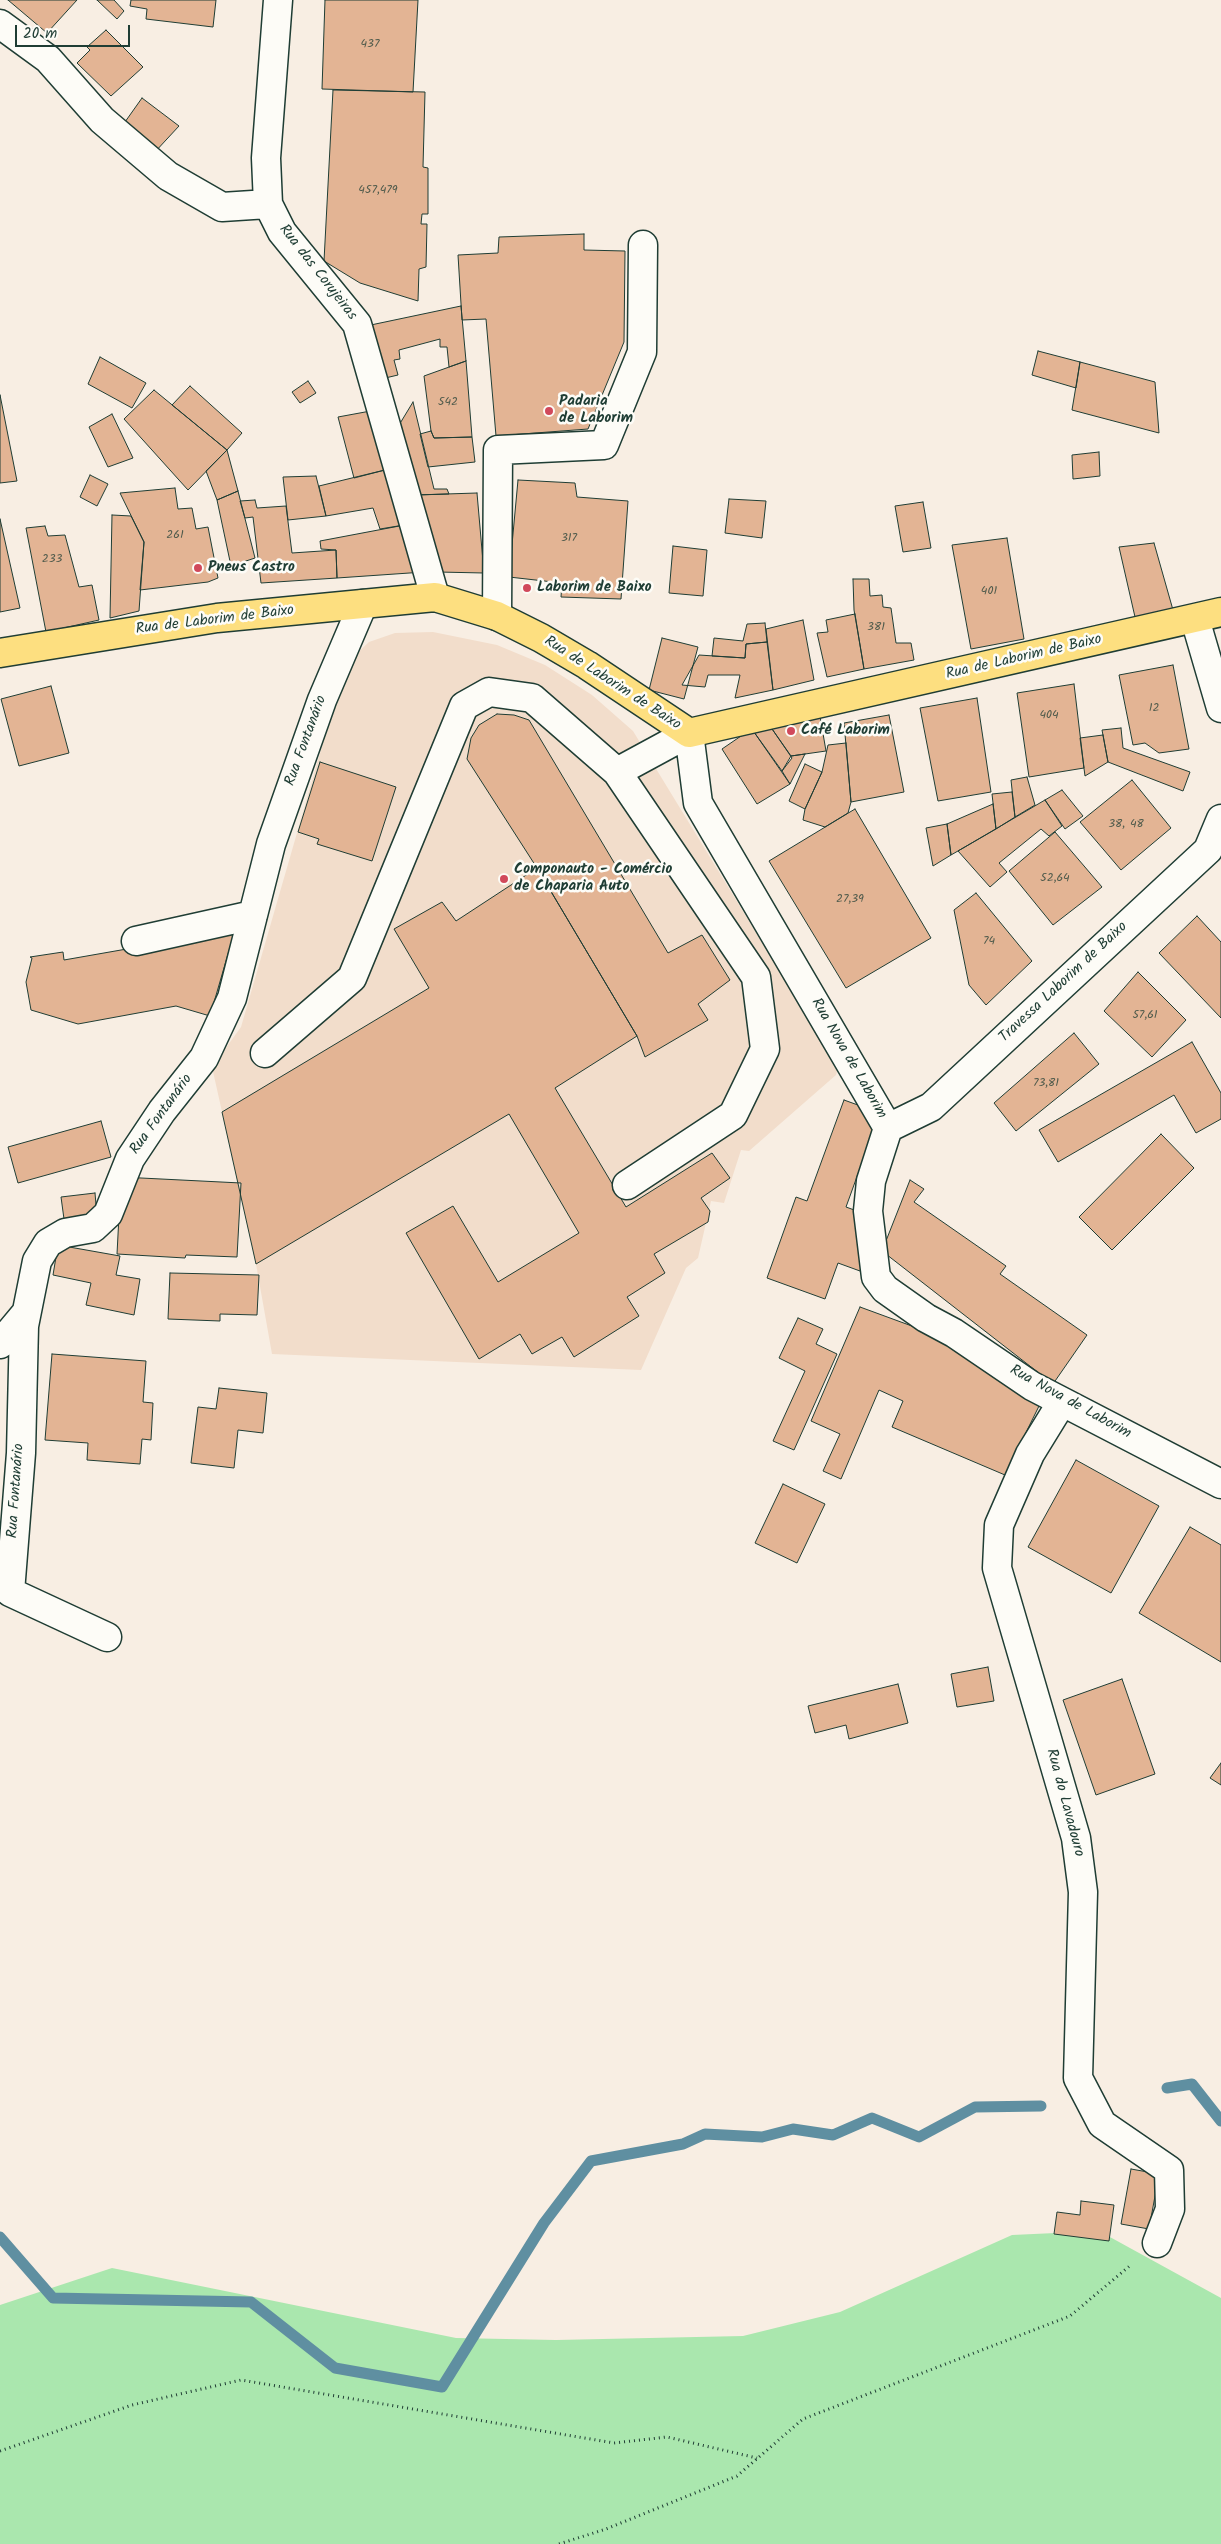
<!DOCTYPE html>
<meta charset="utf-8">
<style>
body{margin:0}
#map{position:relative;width:1221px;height:2544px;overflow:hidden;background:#f8eee3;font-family:Kalam,sans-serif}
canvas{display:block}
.scale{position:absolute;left:15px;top:25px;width:115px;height:22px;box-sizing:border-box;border:2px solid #1f3d34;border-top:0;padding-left:6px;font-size:15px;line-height:18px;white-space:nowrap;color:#1f3d34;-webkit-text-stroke:4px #fdfcf7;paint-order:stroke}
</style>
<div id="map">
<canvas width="1221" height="2544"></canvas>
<div class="scale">20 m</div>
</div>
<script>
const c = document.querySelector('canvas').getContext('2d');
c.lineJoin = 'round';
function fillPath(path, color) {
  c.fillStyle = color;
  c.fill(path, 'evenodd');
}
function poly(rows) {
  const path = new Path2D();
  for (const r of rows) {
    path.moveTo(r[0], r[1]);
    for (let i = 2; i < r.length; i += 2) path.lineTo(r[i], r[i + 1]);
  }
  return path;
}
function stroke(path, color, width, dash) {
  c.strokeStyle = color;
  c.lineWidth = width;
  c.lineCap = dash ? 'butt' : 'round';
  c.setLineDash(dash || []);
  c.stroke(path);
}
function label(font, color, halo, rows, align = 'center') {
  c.font = font + ' Kalam,sans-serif';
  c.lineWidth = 5;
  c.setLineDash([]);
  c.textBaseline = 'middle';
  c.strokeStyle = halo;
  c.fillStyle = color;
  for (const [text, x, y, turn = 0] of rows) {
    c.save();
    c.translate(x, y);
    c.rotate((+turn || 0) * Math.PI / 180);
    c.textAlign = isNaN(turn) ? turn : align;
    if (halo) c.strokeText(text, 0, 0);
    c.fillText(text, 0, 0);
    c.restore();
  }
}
const built = poly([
 [433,632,497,645,545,665,592,695,633,731,838,1067,836,1075,749,1151,741,1150,724,1203,711,1201,698,1258,686,1268,641,1370,272,1354,256,1264,212,1067,241,1027,342,677,352,658,369,642,395,633]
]);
const green = poly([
 [1099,2231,1221,2298,1221,2544,0,2544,0,2305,112,2268,456,2338,556,2340,743,2336,840,2312,1012,2235]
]);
const stream = poly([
 [1167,2088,1192,2084,1221,2121],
 [0,2237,53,2298,251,2302,335,2368,442,2387,544,2223,591,2161,683,2144,705,2134,762,2137,793,2129,833,2135,872,2118,919,2137,975,2107,1041,2106]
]);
const building = poly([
 [8,0,77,0,47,33,8,0],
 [97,0,114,0,124,11,117,19,97,0],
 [131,0,216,0,213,27,146,19,147,9,130,6,131,0],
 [325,0,418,0,413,92,322,89,325,0],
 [106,30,143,67,111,96,77,63,90,50,87,47,106,30],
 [333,90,425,92,423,167,428,168,428,214,422,214,421,224,427,224,426,267,419,269,418,301,360,283,324,261,333,90],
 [142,98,179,126,154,153,120,129,142,98],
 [584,234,584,250,625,251,624,342,588,429,496,436,486,319,462,320,458,255,498,253,499,237,584,234],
 [461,306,466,361,449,367,447,347,440,347,440,339,399,350,400,359,394,360,398,375,381,379,366,326,461,306],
 [1038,351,1080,362,1076,388,1032,375,1038,351],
 [100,357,146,383,132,408,88,384,100,357],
 [466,361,472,437,434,438,431,431,424,376,466,361],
 [1080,362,1155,382,1159,433,1072,410,1080,362],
 [308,381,316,393,300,403,292,392,308,381],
 [190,386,242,433,227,450,172,405,190,386],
 [154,390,227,450,188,490,124,419,154,390],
 [0,395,17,481,0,483,0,395],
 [413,402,434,489,447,489,449,494,415,495,396,430,413,402],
 [376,410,393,468,354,478,338,417,376,410],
 [112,414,133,458,108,467,89,427,112,414],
 [431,431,434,438,472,437,475,462,428,467,420,434,431,431],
 [227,450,238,491,217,500,206,471,227,450],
 [1099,452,1100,476,1073,479,1072,455,1099,452],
 [393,468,410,524,380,529,373,508,326,516,319,486,393,468],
 [90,475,108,484,97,506,80,497,90,475],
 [316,476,326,516,288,520,283,477,316,476],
 [518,480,575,483,577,497,628,501,621,599,561,597,562,583,509,577,518,480],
 [175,488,178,509,192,508,196,529,208,527,218,578,208,582,140,590,144,542,120,493,175,488],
 [238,491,255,558,231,566,217,500,238,491],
 [477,493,484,573,438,572,415,495,477,493],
 [729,499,766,501,762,538,725,533,729,499],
 [255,500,257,508,286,506,292,553,336,550,337,578,261,583,253,517,245,518,240,501,255,500],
 [923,502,931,548,903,552,895,506,923,502],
 [112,515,131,516,144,542,139,611,110,618,112,515],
 [0,519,20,608,0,612,0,519],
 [410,524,424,572,337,578,336,550,321,549,320,541,410,524],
 [45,526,48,536,65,535,79,587,92,585,99,620,46,632,26,528,45,526],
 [1007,538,1024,639,971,649,952,545,1007,538],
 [1154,543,1173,610,1135,617,1119,547,1154,543],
 [673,546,707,550,703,596,669,593,673,546],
 [853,579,869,579,870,596,882,595,883,607,891,608,896,643,911,643,914,660,864,669,854,610,853,579],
 [855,614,864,669,827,677,817,633,828,632,826,620,855,614],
 [803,620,814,680,773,690,766,629,803,620],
 [765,623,767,642,746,644,745,658,712,656,714,638,743,641,747,624,765,623],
 [662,638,698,647,684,699,649,690,662,638],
 [767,642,773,690,735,698,740,675,708,675,705,687,682,685,699,655,745,658,746,644,767,642],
 [1173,665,1189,749,1159,753,1145,743,1133,745,1119,675,1173,665],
 [1074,684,1084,768,1029,777,1017,693,1074,684],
 [51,686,69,753,19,766,1,699,51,686],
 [977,698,991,792,938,801,920,708,977,698],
 [497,714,514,715,529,720,668,953,702,935,730,980,698,1004,708,1020,645,1057,637,1036,537,868,467,759,471,738,479,725,497,714],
 [889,715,904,792,851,802,844,723,889,715],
 [820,716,826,751,791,756,770,726,820,716],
 [770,726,792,758,782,771,754,732,770,726],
 [1121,728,1123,748,1190,772,1183,791,1108,762,1102,730,1121,728],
 [754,732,790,784,757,804,722,749,741,736,754,732],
 [1103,735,1108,762,1085,776,1080,738,1103,735],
 [846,743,851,802,848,813,825,827,803,820,805,809,822,772,828,745,846,743],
 [805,754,790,784,782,771,791,756,805,754],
 [320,762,396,787,372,861,317,844,319,839,298,832,320,762],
 [805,764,822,772,805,809,789,801,805,764],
 [1027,777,1035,805,1015,817,1011,780,1027,777],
 [1132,780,1171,828,1121,870,1080,822,1132,780],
 [1062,790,1083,816,1065,829,1045,800,1062,790],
 [1012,792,1015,817,996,829,992,794,1012,792],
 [1045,800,1062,826,1049,836,1041,829,999,863,1007,872,990,887,958,851,1045,800],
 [993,804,996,829,951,855,947,824,993,804],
 [855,809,931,938,846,988,769,861,855,809],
 [947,824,951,855,933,866,926,828,947,824],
 [1055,832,1102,887,1053,925,1009,871,1055,832],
 [537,868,637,1036,555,1088,626,1207,712,1153,730,1178,701,1198,710,1211,708,1222,654,1254,665,1273,627,1297,639,1316,574,1357,562,1337,532,1354,520,1334,479,1359,406,1233,453,1206,498,1282,579,1233,509,1114,256,1264,222,1112,429,988,394,929,442,902,456,921,537,868],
 [976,893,1032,961,986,1005,969,985,954,910,976,893],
 [1197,916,1221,942,1221,1018,1159,953,1197,916],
 [235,930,210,1016,176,1006,78,1024,31,1010,26,982,32,958,30,957,63,952,64,960,235,930],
 [1138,972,1186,1020,1152,1057,1104,1011,1138,972],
 [1074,1033,1099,1064,1016,1131,994,1103,1074,1033],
 [1192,1042,1221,1093,1221,1119,1196,1133,1174,1095,1058,1162,1039,1130,1192,1042],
 [844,1100,880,1113,846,1207,879,1219,860,1271,838,1263,825,1299,767,1278,796,1197,807,1201,844,1100],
 [101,1121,111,1157,18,1183,8,1147,101,1121],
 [1161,1134,1194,1168,1112,1250,1079,1217,1161,1134],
 [121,1177,241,1183,237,1257,186,1255,185,1258,117,1254,121,1177],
 [910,1180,924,1189,914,1202,1006,1266,1000,1274,1087,1335,1053,1384,882,1251,910,1180],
 [95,1193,97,1216,64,1219,61,1197,95,1193],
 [58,1245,120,1256,116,1275,140,1279,134,1315,86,1305,91,1283,53,1275,58,1245],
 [170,1273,259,1275,257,1315,220,1314,220,1321,168,1319,170,1273],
 [860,1307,950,1340,1041,1402,1005,1475,892,1427,903,1401,879,1390,841,1479,823,1471,840,1434,811,1421,860,1307],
 [798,1318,823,1329,816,1344,837,1354,794,1450,773,1441,805,1371,779,1358,798,1318],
 [52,1354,146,1361,143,1402,153,1403,151,1440,142,1439,140,1464,87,1460,88,1443,45,1440,52,1354],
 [219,1388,267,1393,263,1433,238,1430,234,1468,191,1463,198,1407,216,1409,219,1388],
 [1076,1460,1159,1506,1111,1593,1028,1547,1076,1460],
 [783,1484,825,1504,797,1563,755,1543,783,1484],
 [1190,1527,1221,1545,1221,1662,1139,1613,1190,1527],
 [988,1667,994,1701,957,1707,951,1674,988,1667],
 [1122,1679,1155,1774,1096,1795,1063,1700,1122,1679],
 [898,1684,908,1723,849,1739,846,1725,815,1733,808,1706,898,1684],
 [1221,1763,1221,1785,1210,1778,1221,1763],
 [1131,2169,1159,2174,1149,2229,1121,2224,1131,2169],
 [1081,2201,1114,2205,1109,2241,1054,2234,1057,2212,1080,2215,1081,2201]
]);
const path = poly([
 [0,2451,132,2405,241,2380,614,2443,667,2437,757,2458],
 [559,2544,606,2529,737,2476,803,2419,1070,2316,1132,2264]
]);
const minor = poly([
 [278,0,266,158,268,204,282,232,357,324,435,597],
 [0,24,48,59,102,120,168,176,222,207,268,204],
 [497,616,498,450,604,445,642,352,643,245],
 [1195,619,1221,708],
 [617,772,756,977,765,1049,733,1115,627,1185],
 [136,941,253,915],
 [265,1053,352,978,464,706,489,692,532,698,617,772,689,733,698,803,888,1128,871,1181,868,1211,876,1277,885,1289,926,1318,954,1333,1032,1386,1221,1484],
 [888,1128,931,1107,1208,850,1221,819],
 [0,1344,26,1313],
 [1062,1402,1030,1454,999,1525,997,1568,1076,1838,1083,1892,1078,2078,1102,2124,1169,2170,1170,2209,1157,2243],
 [107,1637,10,1592,21,1453,24,1326,37,1261,48,1243,65,1233,93,1228,108,1214,130,1159,162,1111,204,1058,232,998,271,844,322,700,363,604]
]);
const major = poly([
 [0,653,217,618,435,597,497,616,541,638,587,665,689,733,1221,612]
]);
const markers = [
 [549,411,5,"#d1495b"],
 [198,568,5,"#d1495b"],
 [527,588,5,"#d1495b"],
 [791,731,5,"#d1495b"],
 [504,879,5,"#d1495b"]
];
const numberNames = [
 ["437",370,45],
 ["457,479",378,191],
 ["542",448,403],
 ["261",175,536],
 ["317",569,539],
 ["233",52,560],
 ["401",989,592],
 ["381",876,628],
 ["12",1154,709],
 ["404",1049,716],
 ["38, 48",1126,825],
 ["52,64",1055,879],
 ["27,39",850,900],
 ["74",989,942],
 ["57,61",1145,1016],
 ["73,81",1046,1084]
];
const streetNames = [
 ["Rua das Corujeiras",317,273,52],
 ["Rua de Laborim de Baixo",215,621,-7],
 ["Rua de Laborim de Baixo",1024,658,-13],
 ["Rua de Laborim de Baixo",612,684,33],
 ["Rua Fontanário",307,741,-70],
 ["Travessa Laborim de Baixo",1064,983,-43],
 ["Rua Nova de Laborim",848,1059,60],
 ["Rua Fontanário",162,1115,-54],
 ["Rua Nova de Laborim",1070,1403,29],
 ["Rua Fontanário",17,1491,-86],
 ["Rua do Lavadouro",1064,1803,75]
];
const poiNames = [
 ["Padaria",559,402],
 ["de Laborim",559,419],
 ["Pneus Castro",208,568],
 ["Laborim de Baixo",537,588],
 ["Café Laborim",801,731],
 ["Componauto - Comércio",514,870],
 ["de Chaparia Auto",514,887]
];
fillPath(built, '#f2ddcb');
fillPath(green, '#aae7ae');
stroke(stream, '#5f8fa1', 11);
fillPath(building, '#e3b494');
stroke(building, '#1f3d34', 1);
stroke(minor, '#1f3d34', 31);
stroke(major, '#1f3d34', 31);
stroke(path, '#1f3d34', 3, [1, 4]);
stroke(minor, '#fdfcf7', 28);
stroke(major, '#fddf80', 28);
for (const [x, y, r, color] of markers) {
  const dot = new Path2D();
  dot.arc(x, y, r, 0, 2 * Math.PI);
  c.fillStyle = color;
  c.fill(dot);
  stroke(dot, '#fdfcf7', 2);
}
label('12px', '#505b4c', null, numberNames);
label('15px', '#1f3d34', '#fdfcf7', streetNames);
label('bold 15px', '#1f3d34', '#fdfcf7', poiNames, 'left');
</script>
